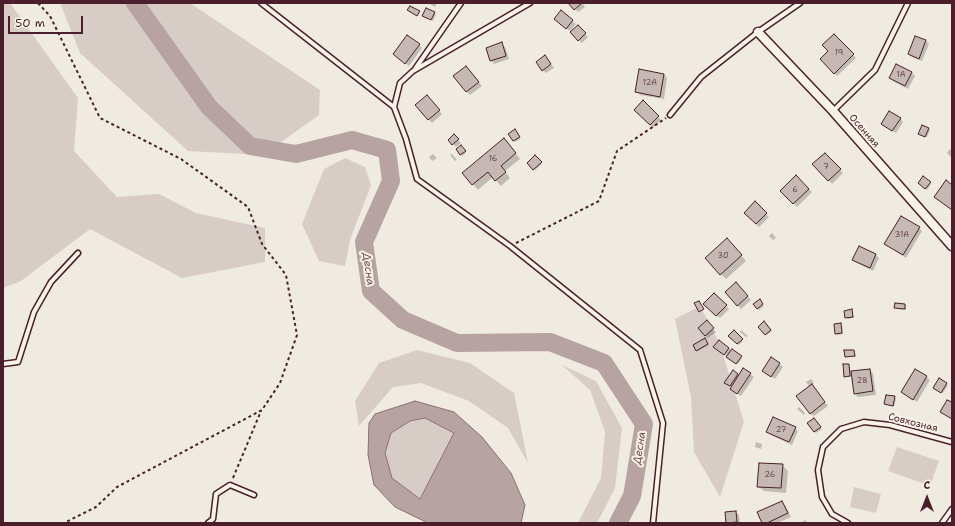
<!DOCTYPE html>
<meta charset="utf-8">
<style>
body{margin:0}
#map{position:relative;width:955px;height:526px;overflow:hidden;background:#f0ebe0;font-family:"Shantell Sans",sans-serif}
canvas{display:block}
.frame{position:absolute;inset:0;border:4px solid #4a1f2b;pointer-events:none}
.north{position:absolute;left:907px;top:478px;width:40px;height:40px;-webkit-text-stroke:3px #f7f3e8;paint-order:stroke;rotate:0deg;font-size:11px;font-weight:700;line-height:16px;text-align:center;color:#4a1f2b}
.north::after{content:'';display:block;margin:auto;width:14px;height:18px;background:#4a1f2b;clip-path:polygon(50% 0,100% 100%,50% 72%,0 100%)}
.scale{position:absolute;left:8px;top:16px;width:75px;height:18px;box-sizing:border-box;border:2px solid #4a1f2b;border-top:0;padding-left:5px;font-size:12px;line-height:14px;white-space:nowrap;color:#4a1f2b;-webkit-text-stroke:3px #f7f3e8;paint-order:stroke}
</style>
<div id="map">
<canvas width="955" height="526"></canvas>
<div class="frame"></div>
<div class="north">С</div>
<div class="scale">50 m</div>
</div>
<script>
const c = document.querySelector('canvas').getContext('2d');
c.lineJoin = 'round';
function fillPath(path, color) {
  c.fillStyle = color;
  c.fill(path, 'evenodd');
}
function poly(rows) {
  const path = new Path2D();
  for (const r of rows) {
    path.moveTo(r[0], r[1]);
    for (let i = 2; i < r.length; i += 2) path.lineTo(r[i], r[i + 1]);
  }
  return path;
}
function stroke(path, color, width, dash) {
  c.strokeStyle = color;
  c.lineWidth = width;
  c.lineCap = dash ? 'butt' : 'round';
  c.setLineDash(dash || []);
  c.stroke(path);
}
function label(font, color, halo, rows, align = 'center') {
  c.font = font + ' "Shantell Sans",sans-serif';
  c.lineWidth = 4;
  c.setLineDash([]);
  c.textBaseline = 'middle';
  c.strokeStyle = halo;
  c.fillStyle = color;
  for (const [text, x, y, turn = 0] of rows) {
    c.save();
    c.translate(x, y);
    c.rotate((+turn || 0) * Math.PI / 180);
    c.textAlign = isNaN(turn) ? turn : align;
    if (halo) c.strokeText(text, 0, 0);
    c.fillText(text, 0, 0);
    c.restore();
  }
}
const green = poly([
 [3,3,10,3,78,98,74,151,117,197,159,194,196,213,265,228,265,262,182,278,90,229,21,281,3,288],
 [60,3,190,3,320,90,319,115,263,155,188,151,80,53],
 [345,158,365,167,371,185,350,240,345,266,319,261,302,224,324,169],
 [700,306,719,342,744,422,720,497,694,452,691,397,675,319],
 [417,350,470,363,514,393,528,463,508,428,469,401,421,383,393,387,359,426,355,401,379,363],
 [562,365,596,381,622,428,615,488,597,523,578,523,601,478,605,432,590,390],
 [425,418,454,433,420,499,392,478,385,453,391,433,410,421],
 [897,447,939,461,930,486,888,471],
 [854,487,881,494,876,513,850,507]
]);
const water = poly([
 [415,401,454,412,482,437,511,473,525,505,521,523,428,523,395,507,374,485,368,455,369,423,375,414,415,401],
 [425,418,454,433,420,499,392,478,385,453,391,433,410,421,425,418]
]);
const shadow = poly([
 [428,3,437,3,435,7],
 [570,3,582,3,585,7,578,12],
 [427,9,436,14,433,21,425,17],
 [561,12,576,24,570,31,558,22],
 [578,26,588,37,582,43,571,32],
 [834,35,856,58,837,76,821,60,830,51],
 [916,37,926,41,929,44,922,61,912,57,909,54],
 [502,44,505,47,509,59,494,64,491,60],
 [419,45,422,48,409,66,397,57],
 [548,60,554,68,546,73,543,70],
 [897,65,912,73,915,76,908,89,893,81,890,77],
 [466,67,482,86,470,95,454,76],
 [664,74,667,78,664,99,640,95,637,92],
 [430,100,442,114,432,123,416,105],
 [643,102,661,120,653,128,635,110],
 [900,118,903,122,896,133,886,127],
 [929,129,930,130,927,137,921,135],
 [516,132,520,139,515,142,509,134],
 [454,136,461,143,456,147,449,140],
 [509,145,520,159,505,171,510,178,501,186,493,177,478,190,463,173],
 [461,147,466,153,462,156,457,149],
 [950,149,952,151,952,158,947,153],
 [433,154,437,158,432,161,429,157],
 [452,154,457,160,455,161,450,155],
 [825,154,843,173,832,184,814,164],
 [535,157,542,164,535,170,529,163],
 [796,177,812,192,797,207,782,191],
 [924,177,931,184,927,190,919,183],
 [755,203,769,217,759,227,745,213],
 [919,228,922,231,906,258,885,244],
 [772,233,776,238,773,240,769,236],
 [732,245,746,261,726,279,721,274],
 [859,247,876,255,879,258,873,271,857,263,853,260],
 [736,284,751,300,741,309,726,292],
 [714,294,729,309,720,318,705,304],
 [761,302,764,306,759,310,754,304],
 [905,305,906,306,906,310,897,309,896,308],
 [852,310,854,318,848,319,846,317],
 [764,323,772,331,767,335,760,327],
 [841,324,842,325,843,334,837,335,836,333],
 [710,325,716,332,708,338,705,335],
 [741,330,748,336,746,337,740,332],
 [734,331,743,341,739,345,730,336],
 [706,341,709,345,698,351,696,350],
 [719,341,742,358,738,364,718,350],
 [854,351,856,357,847,357,846,356],
 [779,364,783,367,775,379,764,371],
 [849,365,851,372,869,370,873,373,876,395,858,397,855,394,852,377,846,377,845,376],
 [744,370,754,377,741,396,734,392,732,387,727,384,737,374,739,376],
 [916,370,930,380,917,402,903,392],
 [811,379,814,383,811,385,828,406,814,416,810,413,810,387,806,382],
 [946,384,948,385,943,393,935,388],
 [894,397,896,399,894,407,885,404],
 [799,407,805,413,804,415,797,409],
 [814,419,822,429,816,433,808,423],
 [795,428,798,431,792,445,771,435,768,432],
 [756,442,762,444,761,449,755,447],
 [782,465,788,471,786,493,764,491,758,486],
 [782,502,785,505,791,517,777,523,763,523],
 [735,512,739,515,740,523,727,523],
 [805,520,808,523,801,523]
]);
const river = poly([
 [135,3,209,107,250,146,296,154,352,140,387,150,391,181,364,242,371,291,403,320,457,343,550,342,604,363,644,424,632,496,618,523]
]);
const building = poly([
 [568,3,582,3,574,10,568,3],
 [410,6,420,11,417,16,407,10,410,6],
 [426,8,435,12,431,20,422,16,426,8],
 [561,10,573,20,566,29,554,19,561,10],
 [578,25,586,33,578,41,570,32,578,25],
 [834,34,854,54,834,74,820,59,828,51,822,45,834,34],
 [407,35,420,44,405,64,393,54,407,35],
 [915,36,926,40,919,59,908,54,915,36],
 [502,42,506,56,490,61,486,48,502,42],
 [545,55,551,64,542,71,536,62,545,55],
 [896,64,912,72,905,86,889,78,896,64],
 [466,66,479,82,466,92,453,76,466,66],
 [639,69,664,74,660,97,635,92,639,69],
 [427,95,440,110,428,120,415,105,427,95],
 [643,100,659,116,650,125,634,110,643,100],
 [889,111,901,118,892,131,881,124,889,111],
 [922,125,929,128,925,137,918,134,922,125],
 [515,129,520,137,513,141,508,134,515,129],
 [454,134,459,139,452,145,448,140,454,134],
 [504,138,516,153,501,166,506,172,495,181,488,172,472,185,462,173,504,138],
 [461,145,466,151,460,155,456,149,461,145],
 [825,153,841,169,828,181,812,164,825,153],
 [535,155,542,162,533,170,527,163,535,155],
 [796,175,809,189,793,204,780,191,796,175],
 [923,176,931,182,925,189,918,183,923,176],
 [946,180,952,185,952,210,934,197,946,180],
 [755,201,767,213,756,224,744,213,755,201],
 [901,216,920,227,903,255,884,244,901,216],
 [727,238,742,255,720,275,705,258,727,238],
 [859,246,876,254,870,268,852,260,859,246],
 [736,282,748,296,737,306,725,292,736,282],
 [714,293,727,305,716,316,703,304,714,293],
 [760,299,763,304,757,309,753,304,760,299],
 [699,301,704,309,699,312,694,303,699,301],
 [895,303,905,304,905,309,894,308,895,303],
 [852,309,853,317,845,318,844,311,852,309],
 [707,320,714,328,705,336,698,328,707,320],
 [764,321,771,330,765,335,758,327,764,321],
 [841,323,842,333,835,334,834,324,841,323],
 [734,330,743,339,737,344,728,336,734,330],
 [705,338,708,344,696,351,693,345,705,338],
 [719,340,729,348,724,355,713,347,719,340],
 [732,349,742,356,736,364,726,357,732,349],
 [844,350,854,350,855,356,845,357,844,350],
 [771,357,780,363,771,377,762,371,771,357],
 [843,364,849,364,850,376,844,377,843,364],
 [743,368,751,373,737,394,730,389,743,368],
 [870,369,873,391,854,394,851,371,870,369],
 [915,369,927,376,913,400,901,392,915,369],
 [733,370,738,374,730,386,724,383,733,370],
 [939,378,947,383,941,393,933,388,939,378],
 [812,384,825,402,810,414,796,396,812,384],
 [886,395,895,396,893,406,884,404,886,395],
 [947,400,952,402,952,419,940,412,947,400],
 [773,417,796,427,789,442,766,432,773,417],
 [814,418,821,427,814,432,807,423,814,418],
 [759,463,783,464,781,488,757,487,759,463],
 [782,501,788,513,767,523,762,523,757,512,782,501],
 [736,511,737,522,726,523,725,512,736,511]
]);
const path = poly([
 [38,3,50,16,100,118,181,159,248,207,262,244,286,275,297,335,280,383,262,410,117,487,96,507,64,523],
 [516,243,599,201,617,151,666,118],
 [233,478,261,411]
]);
const lane = poly([
 [261,3,394,107],
 [530,3,413,71,400,83,394,107,406,139,417,179,510,246,640,350,663,423,653,523],
 [415,69,461,3],
 [833,111,875,70,908,3],
 [670,115,701,77,758,32,800,3],
 [3,364,18,362,34,312,51,282,78,253],
 [208,523,213,519,216,494,230,485,254,495],
 [848,523,832,514,822,497,818,470,823,447,841,429,864,422,890,425,952,442],
 [942,523,952,509]
]);
const street = poly([
 [758,32,833,111,952,246]
]);
const numberNames = [
 ["19",839,53],
 ["1А",901,75],
 ["12А",650,83],
 ["16",493,159],
 ["7",826,167],
 ["6",795,190],
 ["31А",902,235],
 ["30",723,256],
 ["28",862,381],
 ["27",781,430],
 ["26",770,475]
];
const streetNames = [
 ["Осенняя",864,131,49],
 ["Совхозная",913,423,14]
];
const waterNames = [
 ["Десна",368,269,82],
 ["Десна",640,448,-81]
];
fillPath(green, '#d8cdc6');
fillPath(water, '#b7a4a2');
stroke(water, '#8b6f72', 1);
fillPath(shadow, '#0003');
stroke(river, '#b7a4a2', 18);
fillPath(building, '#c6b8b3');
stroke(building, '#4a1f2b', 1);
stroke(lane, '#4a1f2b', 7);
stroke(street, '#4a1f2b', 11);
stroke(path, '#4a1f2b', 2, [3, 3]);
stroke(lane, '#f7f3e8', 4);
stroke(street, '#f7f3e8', 8);
label('8px', '#69454d', null, numberNames);
label('10px', '#4a1f2b', '#f7f3e8', streetNames);
label('italic 11px', '#704e55', '#f7f3e8', waterNames);
</script>
